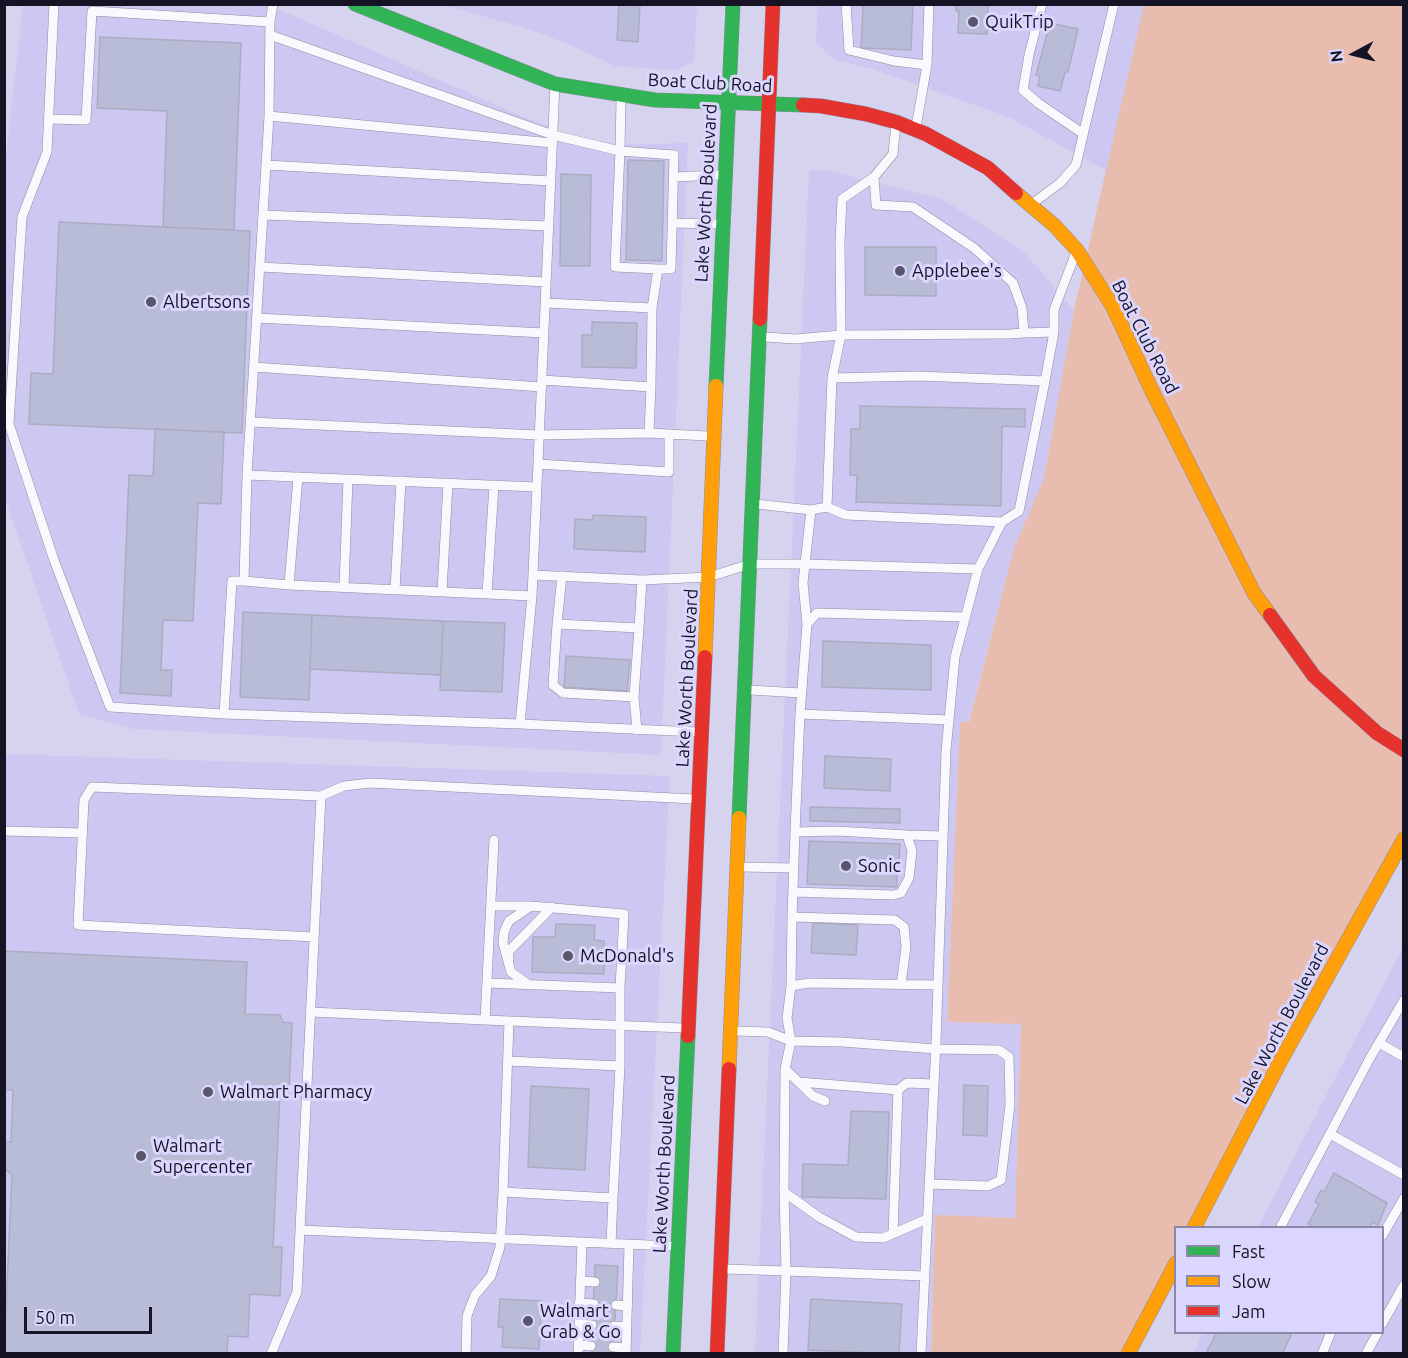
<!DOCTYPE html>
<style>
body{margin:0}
#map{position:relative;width:1408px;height:1358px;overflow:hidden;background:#d6d3ee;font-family:Ubuntu,sans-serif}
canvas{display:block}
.frame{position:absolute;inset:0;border:6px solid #161324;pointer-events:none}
.legend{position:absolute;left:1174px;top:1226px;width:210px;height:108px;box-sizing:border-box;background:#dbd6fe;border:2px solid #8c88a7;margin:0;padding:8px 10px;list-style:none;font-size:18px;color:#161324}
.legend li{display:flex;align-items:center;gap:12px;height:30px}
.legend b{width:30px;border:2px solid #8c88a7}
.north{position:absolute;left:1324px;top:24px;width:60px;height:60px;-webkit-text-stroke:4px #dbd6fe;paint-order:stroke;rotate:263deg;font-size:16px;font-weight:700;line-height:24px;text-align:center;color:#161324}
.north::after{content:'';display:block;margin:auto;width:21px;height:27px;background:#161324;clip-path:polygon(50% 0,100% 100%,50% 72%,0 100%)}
.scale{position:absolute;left:24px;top:1307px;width:128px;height:27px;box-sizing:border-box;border:3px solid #161324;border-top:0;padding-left:8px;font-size:18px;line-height:21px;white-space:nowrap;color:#161324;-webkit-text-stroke:4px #dbd6fe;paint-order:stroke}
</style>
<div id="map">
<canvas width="1408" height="1358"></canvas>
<div class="frame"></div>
<ul class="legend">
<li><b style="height:8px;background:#30b455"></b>Fast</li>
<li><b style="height:8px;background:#ff9f0a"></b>Slow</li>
<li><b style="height:8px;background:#e5322d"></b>Jam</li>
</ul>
<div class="north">N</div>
<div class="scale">50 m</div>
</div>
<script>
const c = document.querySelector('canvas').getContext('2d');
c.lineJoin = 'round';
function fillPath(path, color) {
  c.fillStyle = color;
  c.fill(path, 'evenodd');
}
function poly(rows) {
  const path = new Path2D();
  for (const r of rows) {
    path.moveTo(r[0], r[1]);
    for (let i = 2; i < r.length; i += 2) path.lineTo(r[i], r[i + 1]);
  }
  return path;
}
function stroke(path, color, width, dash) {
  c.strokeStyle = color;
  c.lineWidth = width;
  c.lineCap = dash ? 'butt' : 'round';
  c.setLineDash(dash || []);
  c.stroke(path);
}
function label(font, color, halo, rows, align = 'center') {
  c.font = font + ' Ubuntu,sans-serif';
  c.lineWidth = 6;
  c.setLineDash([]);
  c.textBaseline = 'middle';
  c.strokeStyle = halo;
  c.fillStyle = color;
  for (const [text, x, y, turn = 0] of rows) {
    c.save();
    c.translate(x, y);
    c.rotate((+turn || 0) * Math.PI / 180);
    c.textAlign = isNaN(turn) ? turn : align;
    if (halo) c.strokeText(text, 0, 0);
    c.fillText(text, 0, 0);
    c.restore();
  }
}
const built = poly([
 [23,5,269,5,514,113,595,145,688,143,661,755,133,729,79,714,5,498,4,174],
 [443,5,697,5,694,62,675,70,615,66,566,43,522,27],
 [818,5,1144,5,1107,171,1011,118,873,69,835,60,816,43],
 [826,170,942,199,1024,252,1074,310,1044,478,1013,552,968,722,960,722,947,1022,1021,1024,1015,1218,935,1216,931,1353,755,1354,809,171],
 [5,754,670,776,640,1353,5,1354],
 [1403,947,1403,1353,1193,1354,1203,1333,1382,1332,1382,1228,1258,1227]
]);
const green = poly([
 [1144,5,1403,5,1403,828,1200,1227,1176,1228,1175,1275,1135,1353,931,1354,935,1215,1015,1218,1021,1024,947,1022,960,722,969,722,1014,548,1044,478,1074,310]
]);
const building = poly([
 [619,4,640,4,638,42,617,40,619,4],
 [863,4,913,4,911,50,861,48,863,4],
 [956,4,988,4,987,34,958,33,959,11,956,11,956,4],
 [1050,23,1078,29,1068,72,1065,72,1060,91,1038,86,1040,76,1036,75,1050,23],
 [100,37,241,43,234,230,163,227,167,111,97,108,100,37],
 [628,160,664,161,662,261,626,260,628,160],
 [561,174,591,175,590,266,560,266,561,174],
 [59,222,250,231,242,433,29,424,31,373,53,374,59,222],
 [865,247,936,247,936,296,865,295,865,247],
 [592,322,637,323,636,368,582,367,582,335,592,335,592,322],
 [860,406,1025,409,1025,427,1002,426,1001,506,856,502,857,475,850,475,851,429,860,429,860,406],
 [155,429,224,432,221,504,198,503,193,621,163,620,161,670,172,670,171,696,120,693,129,475,153,476,155,429],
 [593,515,646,517,645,552,574,549,575,519,592,520,593,515],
 [243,612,312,615,309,700,240,697,243,612],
 [312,615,443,621,441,675,310,669,312,615],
 [443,621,505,623,502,692,440,690,443,621],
 [823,641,931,645,931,690,822,687,823,641],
 [566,656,630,660,627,691,564,687,566,656],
 [825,756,891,759,890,791,824,788,825,756],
 [810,807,900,809,900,823,810,821,810,807],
 [809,841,900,844,899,860,884,859,884,872,897,872,897,887,807,884,809,841],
 [813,923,858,925,856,955,811,953,813,923],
 [556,924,595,925,594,940,604,941,604,974,532,972,533,937,555,937,556,924],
 [4,951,247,962,245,1014,280,1015,283,1022,292,1023,289,1092,280,1091,273,1247,282,1247,280,1296,250,1294,248,1337,228,1336,227,1354,4,1354,12,1174,4,1169,4,1142,11,1142,13,1090,4,1090,4,951],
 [964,1085,988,1086,987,1136,963,1135,964,1085],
 [531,1086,589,1089,585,1170,528,1167,531,1086],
 [851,1111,889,1112,886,1199,802,1197,803,1164,848,1165,851,1111],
 [1334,1173,1387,1203,1378,1225,1372,1222,1369,1228,1314,1228,1308,1224,1319,1204,1315,1202,1321,1190,1324,1192,1334,1173],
 [595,1265,618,1266,613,1354,591,1354,595,1265],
 [500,1299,542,1301,539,1349,502,1347,503,1327,498,1327,500,1299],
 [811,1299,902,1304,899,1354,808,1350,811,1299],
 [1217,1332,1291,1332,1292,1333,1282,1354,1211,1354,1207,1351,1217,1332]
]);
const lane = poly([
 [54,4,47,152,22,217,9,424,54,560,110,707,224,714],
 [273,4,270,22,269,116,247,475,244,581,289,585,532,596,555,85],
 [846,4,849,50,894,61,927,65,929,4],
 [1042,4,1029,55,1023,90,1038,103,1082,133],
 [270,35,553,135,620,151,615,267,658,269,652,308],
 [621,98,620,151,674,155,671,269,658,269],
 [269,116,552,143],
 [49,119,86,120,92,11,270,22],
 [896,123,893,154,874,177,876,205,913,207,974,248,1013,283,1022,308,1024,333,1054,332,1054,310,1075,255],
 [916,127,927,65],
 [266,165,550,181],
 [674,177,720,175],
 [874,177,842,199,840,242,841,335,1010,334,1024,333],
 [1033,203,1060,183,1076,165,1114,4],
 [263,215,549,226],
 [672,223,718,224],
 [260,267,546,282],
 [257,318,544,333],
 [765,337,795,339,841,335,832,378],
 [254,367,542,387],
 [542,380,651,387,652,308,545,303],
 [1045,381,1019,511,1002,522,846,515,827,507,832,378,918,376,1045,381,1054,332],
 [251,422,539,435,649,433,707,436],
 [649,433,651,387],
 [538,464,669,472,669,434],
 [247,475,537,487],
 [756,504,811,510],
 [533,575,642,580,709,577,750,564,805,564,811,510,827,507],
 [244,581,232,581,224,714,520,724,532,596],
 [289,585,298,477],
 [344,587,348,479],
 [395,590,401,481],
 [442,592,448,483],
 [487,594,494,485],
 [557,624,562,576],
 [807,624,803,583,805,564,978,569],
 [639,628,557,624,553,685,563,693,634,697,639,628,642,580],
 [750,690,801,693],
 [634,697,637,730],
 [800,714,807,624,817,613,965,617],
 [520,724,697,732],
 [4,831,83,833],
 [795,832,800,714,949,720],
 [907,835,943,836],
 [494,840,485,1020,683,1028],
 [741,867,793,868],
 [491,906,531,906,624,914,620,988,620,1066,613,1198,503,1192,509,1021],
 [792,917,795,832,836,831,907,835,912,851,909,878,901,893,893,895,793,892],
 [314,937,78,925,84,800,92,787,321,796,344,786,370,783,694,799],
 [509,959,508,952,552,907],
 [487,983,620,988],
 [529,985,511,972,503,943,504,932,509,921,531,906],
 [791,986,792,917,895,920,904,927,906,947,901,985],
 [311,1012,485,1020],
 [736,1031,768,1032,791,1041,787,1018,791,986,809,983,938,985],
 [1379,1043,1404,1057],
 [508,1061,620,1066],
 [785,1069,813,1096,825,1101],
 [799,1082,898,1090,907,1083,934,1084],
 [1330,1134,1404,1175],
 [784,1192,819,1217,856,1237,883,1238,927,1219],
 [1280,1228,1370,1058,1404,1000],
 [300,1230,672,1246],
 [893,1234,898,1090],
 [1382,1236,1404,1198],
 [611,1244,613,1198],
 [725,1269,786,1271,784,1192,785,1069,791,1041,842,1042,936,1049,999,1050,1009,1057,1010,1105,1001,1180,988,1186,929,1184],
 [580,1281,595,1282],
 [579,1303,594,1304],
 [616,1305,628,1306],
 [579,1324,592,1325],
 [1382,1324,1404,1285],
 [614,1326,627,1327],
 [578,1345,591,1346],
 [613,1347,626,1348],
 [271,1354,297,1292,321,796],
 [466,1354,467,1316,475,1295,491,1276,500,1247,503,1192],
 [578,1354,582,1243],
 [626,1354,629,1245],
 [783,1354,786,1271,925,1276],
 [921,1354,936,1043,946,751,955,657,978,569,1002,522],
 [1322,1354,1331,1332],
 [1366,1354,1378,1332]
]);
const fast = poly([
 [355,4,555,84,655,100,803,105],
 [716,386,733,4],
 [739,818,760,319],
 [673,1354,688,1036]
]);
const slow = poly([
 [1016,193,1055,226,1077,250,1113,307,1151,389,1254,593,1270,615],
 [705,657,716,386],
 [729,1069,739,818],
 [1194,1228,1280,1062,1404,839],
 [1128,1354,1176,1263]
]);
const jam = poly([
 [803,105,821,106,866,114,896,122,926,134,988,168,1016,193],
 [760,319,773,4],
 [1270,615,1314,676,1377,733,1404,750],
 [688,1036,705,657],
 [717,1354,729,1069]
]);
const markers = [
 [973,22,6,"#59566b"],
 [900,271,6,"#59566b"],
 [151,302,6,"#59566b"],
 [846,866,6,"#59566b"],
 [568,956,6,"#59566b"],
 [208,1092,6,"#59566b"],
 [141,1156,6,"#59566b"],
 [528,1321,6,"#59566b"]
];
const poiNames = [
 ["QuikTrip",985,22],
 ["Applebee's",912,271],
 ["Albertsons",163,302],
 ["Sonic",858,866],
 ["McDonald's",580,956],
 ["Walmart Pharmacy",220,1092],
 ["Walmart",153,1146],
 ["Supercenter",153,1167],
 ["Walmart",540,1311],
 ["Grab & Go",540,1332]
];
const streetNames = [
 ["Boat Club Road",710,83,3],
 ["Lake Worth Boulevard",706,193,-87],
 ["Boat Club Road",1145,337,63],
 ["Lake Worth Boulevard",687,678,-87],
 ["Lake Worth Boulevard",1282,1024,-62],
 ["Lake Worth Boulevard",664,1164,-87]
];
fillPath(built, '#cdc8f2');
fillPath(green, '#e8bcaf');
fillPath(building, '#b9bcd7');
stroke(building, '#abacc1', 1.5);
stroke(lane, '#8e8ca0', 10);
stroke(fast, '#8e8ca0', 15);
stroke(slow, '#8e8ca0', 15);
stroke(jam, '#8e8ca0', 15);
stroke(lane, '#f9f8fc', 9);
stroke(fast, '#30b455', 14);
stroke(slow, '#ff9f0a', 14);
stroke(jam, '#e5322d', 14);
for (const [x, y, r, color] of markers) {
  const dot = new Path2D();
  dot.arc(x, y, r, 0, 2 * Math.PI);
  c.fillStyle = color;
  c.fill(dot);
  stroke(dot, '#dbd6fe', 2);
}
label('18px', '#161324', '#dbd6fe', poiNames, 'left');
label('18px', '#161324', '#dbd6fe', streetNames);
</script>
